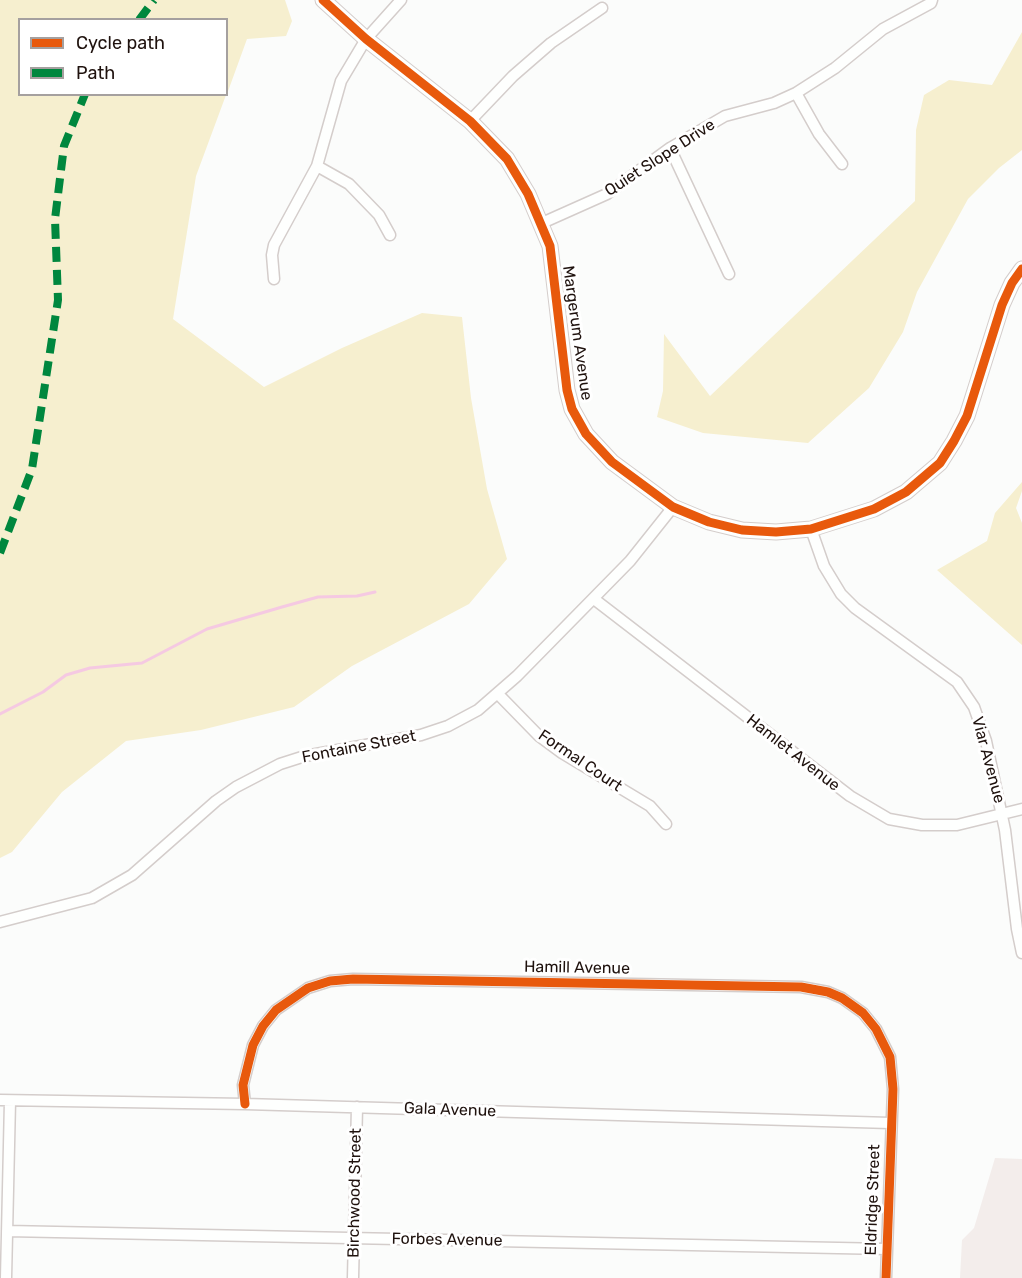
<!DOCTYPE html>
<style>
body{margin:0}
#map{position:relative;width:1022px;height:1278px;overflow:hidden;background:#fbfcfb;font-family:Rubik,sans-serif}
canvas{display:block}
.legend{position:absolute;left:18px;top:18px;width:210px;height:78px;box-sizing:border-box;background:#fff;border:2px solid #a5a09f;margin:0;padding:8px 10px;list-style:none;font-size:18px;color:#1f120e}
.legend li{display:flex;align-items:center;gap:12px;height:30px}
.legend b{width:30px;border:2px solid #a5a09f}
</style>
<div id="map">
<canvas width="1022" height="1278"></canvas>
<ul class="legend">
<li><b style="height:8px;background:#e8590c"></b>Cycle path</li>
<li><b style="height:8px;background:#00873e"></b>Path</li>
</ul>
</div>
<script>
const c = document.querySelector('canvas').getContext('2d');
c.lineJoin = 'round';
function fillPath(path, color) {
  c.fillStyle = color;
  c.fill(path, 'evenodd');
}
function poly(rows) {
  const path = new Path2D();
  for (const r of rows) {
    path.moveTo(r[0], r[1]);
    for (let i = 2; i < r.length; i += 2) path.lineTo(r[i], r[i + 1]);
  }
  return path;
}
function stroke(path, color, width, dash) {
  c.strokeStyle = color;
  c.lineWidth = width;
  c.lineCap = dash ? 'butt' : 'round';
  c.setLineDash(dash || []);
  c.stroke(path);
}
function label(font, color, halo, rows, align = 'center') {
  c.font = font + ' Rubik,sans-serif';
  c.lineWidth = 6;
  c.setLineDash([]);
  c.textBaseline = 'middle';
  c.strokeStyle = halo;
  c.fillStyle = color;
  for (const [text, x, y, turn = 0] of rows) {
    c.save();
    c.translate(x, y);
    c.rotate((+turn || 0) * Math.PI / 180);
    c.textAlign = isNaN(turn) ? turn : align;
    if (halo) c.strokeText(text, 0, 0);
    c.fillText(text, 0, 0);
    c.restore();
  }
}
const built = poly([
 [995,1158,1022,1159,1022,1278,960,1278,962,1240,974,1228]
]);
const green = poly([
 [0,0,285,0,292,21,286,36,247,39,227,94,226,20,20,20,20,94,226,95,196,176,173,319,264,387,342,348,422,313,462,317,471,398,487,489,507,559,469,604,352,666,294,707,201,730,126,741,62,792,12,852,0,858],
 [1022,32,1022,150,999,168,968,199,917,292,903,332,869,388,808,443,703,433,657,417,663,391,664,334,710,396,915,201,916,130,924,95,949,80,992,85],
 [1022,482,1022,491,1016,508,1022,523,1022,645,937,570,987,541,995,513]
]);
const stream = poly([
 [0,714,43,692,66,675,90,668,142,663,207,629,282,607,318,597,357,596,375,592]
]);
const street = poly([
 [796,93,819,134,842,164],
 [470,121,513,76,551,43,602,8],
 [670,148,729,274],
 [317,166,349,184,379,215,390,235],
 [542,223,607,194,670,148,725,116,774,103,796,93,835,68,883,29,931,3,932,0],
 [274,279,272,255,274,245,317,166,341,81,366,39,401,0],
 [811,529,824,566,841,594,855,608,957,682,974,707,986,741,1005,830,1017,929,1022,953],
 [594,599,850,796,889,819,922,825,957,825,1022,809],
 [498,694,539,736,562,753,650,806,666,824],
 [0,922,92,898,132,875,216,801,236,787,280,764,305,756,421,735,448,726,478,710,517,676,630,561,673,507],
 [0,1100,245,1104,890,1123],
 [245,1104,243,1085,253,1045,263,1026,276,1010,308,988,330,981,353,979,801,987,828,992,842,998,863,1013,876,1029,890,1057,893,1089,886,1278],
 [7,1231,887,1249],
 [6,1278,10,1101],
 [353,1278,357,1107]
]);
const secondary = poly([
 [323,0,366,39,470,121,507,159,528,194,550,246,567,390,572,409,586,434,612,462,673,507,709,522,742,530,776,532,811,529,874,509,906,492,940,463,954,441,967,416,1002,305,1012,283,1022,269]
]);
const quiet = poly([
 [139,20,154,0],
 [0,553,32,469,58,300,55,219,64,146,85,94]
]);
const cycleway = poly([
 [323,0,366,39,470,121,507,159,528,194,550,246,567,390,572,409,586,434,612,462,673,507,709,522,742,530,776,532,811,529,874,509,906,492,940,463,954,441,967,416,1002,305,1012,283,1022,269],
 [245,1104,243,1085,253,1045,263,1026,276,1010,308,988,330,981,353,979,801,987,828,992,842,998,863,1013,876,1029,890,1057,893,1089,886,1278]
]);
const streetNames = [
 ["Quiet Slope Drive",660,158,-33],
 ["Margerum Avenue",577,333,82],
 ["Fontaine Street",359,747,-11],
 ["Hamlet Avenue",793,753,38],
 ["Viar Avenue",988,760,75],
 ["Formal Court",580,761,34],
 ["Hamill Avenue",577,968,1],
 ["Gala Avenue",450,1110,2],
 ["Birchwood Street",355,1193,-89],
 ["Eldridge Street",873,1200,-88],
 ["Forbes Avenue",447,1240,1]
];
fillPath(built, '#f3edeb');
fillPath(green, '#f6efcf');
stroke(stream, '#f5c9e2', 3);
stroke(street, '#d4cdcb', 13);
stroke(secondary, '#d4cdcb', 17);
stroke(street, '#fefffe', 10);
stroke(secondary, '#fefffe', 15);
stroke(quiet, '#00873e', 8, [15, 8]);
stroke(cycleway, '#e8590c', 9);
label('16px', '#1f120e', '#fff', streetNames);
</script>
